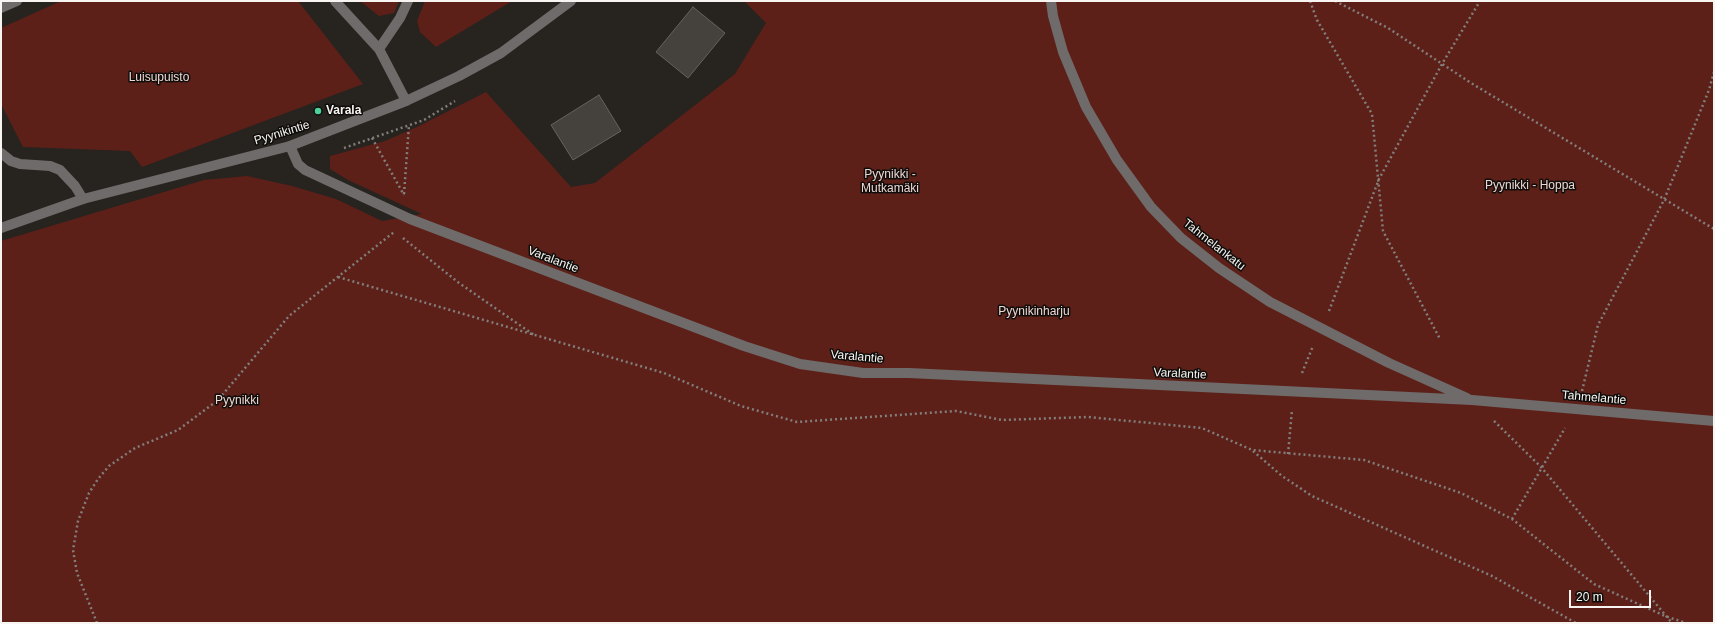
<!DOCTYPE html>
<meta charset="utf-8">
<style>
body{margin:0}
#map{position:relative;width:1715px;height:624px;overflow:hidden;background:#27231f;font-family:Arial,sans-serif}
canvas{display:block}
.frame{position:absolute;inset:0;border:2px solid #f7f4f1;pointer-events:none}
.scale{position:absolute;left:1569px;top:590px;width:82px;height:18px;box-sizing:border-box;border:2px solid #f7f4f1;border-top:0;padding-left:5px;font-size:12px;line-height:14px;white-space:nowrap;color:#f7f4f1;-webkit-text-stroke:3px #0f0d0b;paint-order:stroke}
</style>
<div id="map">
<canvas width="1715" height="624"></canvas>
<div class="frame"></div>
<div class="scale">20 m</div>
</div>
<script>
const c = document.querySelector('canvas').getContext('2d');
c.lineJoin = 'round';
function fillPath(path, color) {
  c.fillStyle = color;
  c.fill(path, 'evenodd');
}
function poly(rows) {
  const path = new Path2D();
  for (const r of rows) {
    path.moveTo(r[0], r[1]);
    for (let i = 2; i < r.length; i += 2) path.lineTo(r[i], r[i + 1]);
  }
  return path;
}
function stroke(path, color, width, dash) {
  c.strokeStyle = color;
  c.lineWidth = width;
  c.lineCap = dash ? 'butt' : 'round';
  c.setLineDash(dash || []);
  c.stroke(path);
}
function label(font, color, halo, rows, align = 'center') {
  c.font = font + ' Arial,sans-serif';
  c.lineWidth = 3;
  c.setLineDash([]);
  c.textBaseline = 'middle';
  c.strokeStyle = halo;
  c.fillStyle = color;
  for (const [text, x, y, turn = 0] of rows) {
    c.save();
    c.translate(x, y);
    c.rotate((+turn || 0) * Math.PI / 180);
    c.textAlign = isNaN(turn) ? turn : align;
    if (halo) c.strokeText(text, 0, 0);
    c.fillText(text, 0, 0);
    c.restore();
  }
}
const green = poly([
 [61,1,298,1,363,84,142,167,130,151,23,147,1,104,1,28],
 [360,1,399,1,394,13,379,16],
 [425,1,512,1,436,47,420,32,417,21],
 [744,1,1714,1,1714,623,1,623,1,241,204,180,247,176,292,186,336,199,382,221,422,214,348,180,330,169,330,156,385,141,419,126,486,92,571,187,595,183,735,74,766,23]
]);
const building = poly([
 [693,7,725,33,688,78,656,52,693,7],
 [599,95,621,131,573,160,551,125,599,95]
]);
const path = poly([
 [1310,1,1317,20,1372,114,1383,231,1440,339],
 [1335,1,1388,28,1471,83,1714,229],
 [372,138,404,195],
 [344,148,424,120,455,101],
 [404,194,409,125],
 [403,238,459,283,534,335],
 [338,277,664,373,741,406,797,422,956,411,1002,420,1088,417,1202,428,1252,450,1364,460,1461,493,1512,519,1594,584,1665,616,1686,623],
 [1329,311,1379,179,1442,64,1480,1],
 [1302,373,1313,346],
 [1582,391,1598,325,1664,200,1709,90,1714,72],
 [1494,421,1541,467,1672,623],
 [1253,451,1282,476,1312,496,1492,576,1576,623],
 [1288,454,1292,410],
 [1512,519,1565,428],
 [97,623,77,573,73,550,78,521,89,493,98,479,109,466,135,448,178,430,218,400,289,316,394,232]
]);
const minor = poly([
 [335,1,379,49,406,101],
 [1051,1,1053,16,1063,52,1086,107,1117,160,1151,207,1181,238,1219,268,1270,302,1389,363,1467,398],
 [1,8,17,1],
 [379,49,400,18,408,1],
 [290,146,298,164,305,170,410,219,744,346,800,364,863,373,909,373,1472,400,1714,421],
 [1,153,11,161,20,164,50,166,60,170,75,186,83,199]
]);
const tertiary = poly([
 [1,228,83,199,290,146,406,101,459,76,501,53,571,1]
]);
const markers = [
 [318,111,4,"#4cd39b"]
];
const parkNames = [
 ["Luisupuisto",159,78],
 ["Pyynikki -",890,175],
 ["Mutkamäki",890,189],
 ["Pyynikki - Hoppa",1530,186],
 ["Pyynikinharju",1034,312],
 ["Pyynikki",237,401]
];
const poiNames = [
 ["Varala",326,111]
];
const streetNames = [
 ["Pyynikintie",282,133,-17],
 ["Tahmelankatu",1214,245,38],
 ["Varalantie",553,260,21],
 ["Varalantie",857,357,5],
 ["Varalantie",1180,374,3],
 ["Tahmelantie",1594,398,5]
];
fillPath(green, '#5d2018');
fillPath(building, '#45423d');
stroke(building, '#66635d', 1);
stroke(path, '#827e7b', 2.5, [2, 3]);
stroke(minor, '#6e6b6a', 10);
stroke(tertiary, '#6e6b6a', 10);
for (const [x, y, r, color] of markers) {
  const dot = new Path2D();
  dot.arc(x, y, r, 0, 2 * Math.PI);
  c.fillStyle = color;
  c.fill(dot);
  stroke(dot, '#0f0d0b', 1.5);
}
label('12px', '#efd6d1', '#0f0d0b', parkNames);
label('bold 12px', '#f7f4f1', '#0f0d0b', poiNames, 'left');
label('12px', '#f7f4f1', '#0f0d0b', streetNames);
</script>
